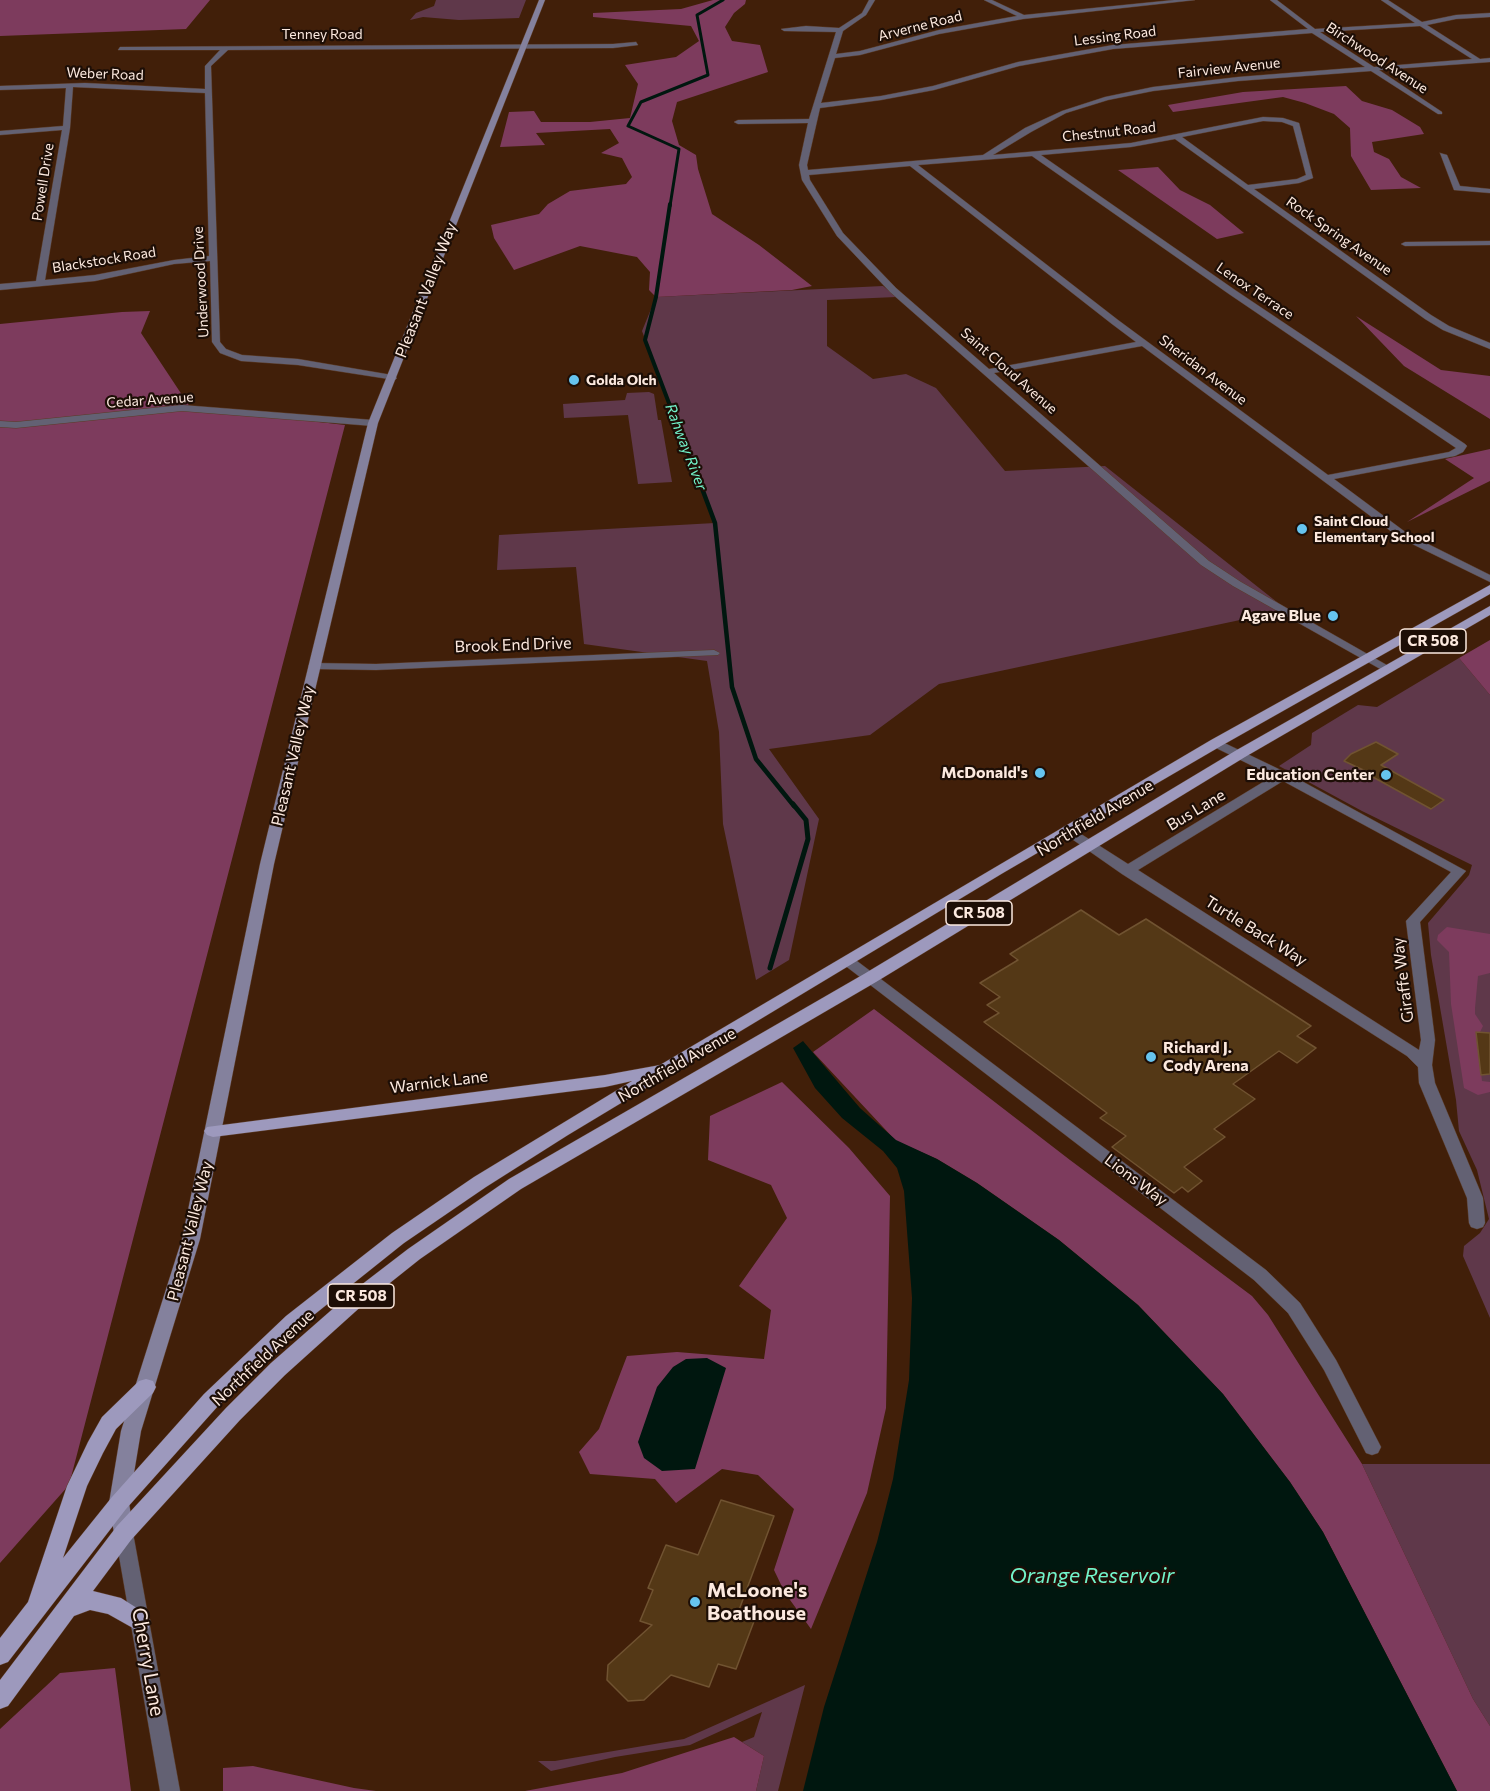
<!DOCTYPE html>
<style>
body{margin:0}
canvas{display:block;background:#411f09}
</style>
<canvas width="1490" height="1791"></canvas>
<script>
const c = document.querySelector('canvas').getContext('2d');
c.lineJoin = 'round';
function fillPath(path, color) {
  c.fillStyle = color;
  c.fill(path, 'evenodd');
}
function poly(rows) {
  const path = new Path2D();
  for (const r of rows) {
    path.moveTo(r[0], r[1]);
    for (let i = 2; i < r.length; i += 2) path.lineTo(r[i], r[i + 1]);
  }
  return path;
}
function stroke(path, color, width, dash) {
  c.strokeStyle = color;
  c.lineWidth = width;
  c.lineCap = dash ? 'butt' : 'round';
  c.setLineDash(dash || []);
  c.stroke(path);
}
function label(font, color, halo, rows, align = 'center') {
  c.font = font + ' Commissioner,sans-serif';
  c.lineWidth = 4.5;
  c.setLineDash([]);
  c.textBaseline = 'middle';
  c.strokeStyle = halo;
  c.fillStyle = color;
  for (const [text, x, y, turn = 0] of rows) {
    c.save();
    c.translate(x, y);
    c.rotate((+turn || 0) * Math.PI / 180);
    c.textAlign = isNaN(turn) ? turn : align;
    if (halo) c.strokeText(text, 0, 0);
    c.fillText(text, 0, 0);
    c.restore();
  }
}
const green = poly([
 [436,0,526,0,519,18,459,20,423,17,410,20,416,13,434,6],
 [883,286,896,297,827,300,827,346,873,379,906,374,936,388,1005,471,1105,466,1287,610,939,684,870,735,769,749,819,819,789,960,756,980,723,824,719,732,707,661,584,644,576,567,497,570,499,535,715,523,642,331,656,297],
 [649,392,654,394,658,420,661,420,672,482,638,484,628,415,564,418,563,404,625,400,627,393],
 [1459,658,1490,695,1490,1318,1463,1256,1464,1246,1480,1233,1489,1219,1477,1170,1459,1131,1456,1100,1431,955,1428,923,1469,875,1472,865,1362,811,1279,766,1311,745,1312,733,1358,705,1377,707],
 [1362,1464,1490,1464,1490,1726,1473,1699],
 [805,1685,778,1791,756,1791,764,1756,742,1742,754,1737,762,1712,690,1745,615,1757,551,1771,538,1761,555,1761,684,1739]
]);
const forest = poly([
 [0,0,210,0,186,29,0,36],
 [713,0,746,0,745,4,734,13,725,27,732,41,760,45,768,72,677,102,672,121,679,145,696,155,698,169,712,214,759,245,812,286,792,290,656,297,649,290,650,272,637,257,580,246,514,270,494,238,491,225,539,214,548,204,570,191,626,184,632,177,622,158,601,153,619,143,610,129,536,133,545,145,500,147,509,112,534,111,541,122,590,122,630,118,638,84,625,65,676,57,699,41,691,26,593,17,593,13,681,9],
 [1346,86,1362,101,1392,110,1420,127,1424,134,1372,142,1374,152,1389,159,1401,177,1421,188,1371,190,1351,156,1350,128,1334,114,1305,103,1283,97,1173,112,1168,105,1243,92],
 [1158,167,1180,190,1210,205,1244,233,1217,239,1118,170],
 [150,311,141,333,190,407,345,425,69,1485,0,1563,0,324,122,312],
 [1356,316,1441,370,1490,376,1490,419,1404,366],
 [1490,449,1490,481,1407,522,1474,478,1445,459],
 [1490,640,1490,695,1459,658],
 [1447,927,1490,934,1490,973,1478,976,1475,1008,1475,1014,1483,1026,1480,1032,1476,1032,1482,1081,1490,1082,1490,1092,1478,1095,1464,1088,1451,1004,1449,952,1437,940,1438,935],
 [874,1009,1070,1160,1252,1296,1268,1315,1362,1464,1473,1699,1490,1726,1490,1791,1457,1791,1323,1532,1290,1482,1223,1394,1138,1305,1059,1240,977,1183,937,1159,896,1141,813,1052],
 [782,1082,849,1148,890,1196,886,1408,867,1493,811,1629,785,1593,774,1570,794,1509,758,1475,722,1469,676,1503,655,1479,590,1474,579,1452,599,1429,627,1356,677,1352,764,1359,771,1310,739,1286,787,1218,771,1185,708,1160,710,1116],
 [115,1668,131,1791,0,1791,0,1729,60,1673],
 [734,1737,764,1756,756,1791,525,1791,622,1773],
 [253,1766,354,1788,376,1791,223,1791,223,1768]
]);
const water = poly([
 [803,1041,860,1108,896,1140,937,1159,977,1183,1059,1240,1138,1305,1223,1394,1290,1482,1323,1532,1457,1791,803,1791,824,1707,877,1542,893,1479,909,1380,912,1298,904,1191,897,1168,883,1151,842,1118,815,1088,793,1048],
 [707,1358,726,1368,695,1469,662,1471,644,1458,638,1442,657,1387,673,1367,686,1359]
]);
const streamFar3 = poly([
 [670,206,679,149,628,126,641,102,708,75,697,15,723,0]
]);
const streamFar2 = poly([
 [670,204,656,297,645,340,694,469]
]);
const streamFar1 = poly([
 [694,467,715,523,732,687,756,759,794,806]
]);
const stream = poly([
 [770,968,808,839,806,820,793,804]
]);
const building = poly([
 [1376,742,1398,754,1381,765,1444,800,1431,809,1371,776,1374,775,1344,761,1351,754,1376,742],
 [1081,910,1119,935,1146,919,1311,1026,1297,1036,1316,1048,1297,1063,1279,1051,1233,1084,1255,1099,1214,1129,1225,1137,1184,1167,1202,1181,1188,1192,1182,1187,1174,1193,1112,1147,1126,1136,1100,1118,1107,1113,984,1022,999,1013,987,1005,1000,997,980,983,1018,960,1010,954,1081,910],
 [1476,1032,1490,1033,1490,1074,1481,1075,1476,1032],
 [721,1500,774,1516,739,1610,756,1616,736,1669,718,1664,709,1687,671,1675,644,1700,628,1701,607,1680,608,1665,652,1625,640,1621,653,1590,648,1588,666,1545,698,1555,721,1500]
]);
const street = poly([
 [869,0,875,0,866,15,843,31,836,54,860,51,939,30,1017,16,984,0,992,0,1024,15,1174,0,1195,0,1023,19,939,34,860,55,835,58,821,103,881,96,933,86,1018,62,1113,45,1308,29,1270,0,1277,0,1315,29,1415,23,1381,0,1388,0,1422,22,1456,15,1490,13,1490,17,1456,19,1427,25,1480,59,1490,58,1490,62,1379,70,1442,112,1442,114,1438,114,1371,71,1238,81,1153,91,1108,100,1066,113,1031,132,993,155,1131,143,1263,117,1283,118,1299,123,1313,178,1299,183,1254,189,1431,315,1449,326,1490,343,1490,349,1443,330,1425,319,1175,139,1131,147,1041,155,1235,290,1465,444,1467,446,1463,452,1455,456,1334,479,1408,534,1490,575,1490,582,1400,538,1142,346,994,373,1209,561,1241,582,1392,668,1390,670,1382,670,1233,586,1201,565,890,292,837,236,802,180,799,165,808,123,738,124,734,122,738,120,809,119,836,32,784,31,781,29,806,26,839,28,862,13,869,0],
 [1420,26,1472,59,1374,67,1320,32,1420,26],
 [1312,33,1365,67,1238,77,1153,87,1105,97,1062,111,1025,128,983,155,808,170,807,165,820,108,881,100,934,90,1019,66,1113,49,1312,33],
 [1263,121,1282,122,1293,126,1306,175,1297,179,1248,185,1182,137,1263,121],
 [1032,156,1229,294,1456,448,1449,452,1328,475,1118,320,918,165,1032,156],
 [910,166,1112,324,1136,342,989,369,896,288,843,233,810,180,809,175,910,166],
 [636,42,638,45,613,48,228,50,211,66,220,342,226,349,242,355,298,359,392,375,397,378,395,380,298,365,241,361,220,353,212,342,210,261,174,264,95,281,0,290,0,284,36,281,62,130,0,135,0,131,63,126,66,88,0,90,0,86,85,83,205,89,205,66,220,50,118,50,120,47,613,44,636,42],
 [73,87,205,93,209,256,174,260,95,275,45,280,70,128,73,87],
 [1440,153,1447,155,1460,186,1490,189,1490,193,1454,190,1440,153],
 [1490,241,1490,245,1405,246,1401,244,1405,242,1490,241],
 [182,405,373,420,378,423,373,426,182,411,16,428,0,427,0,421,16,422,182,405],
 [714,650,720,653,718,655,376,670,314,669,308,666,314,663,376,664,714,650],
 [1216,739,1287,773,1466,871,1420,922,1435,1040,1432,1065,1435,1083,1483,1198,1485,1223,1483,1227,1477,1229,1471,1227,1469,1223,1467,1198,1419,1083,1418,1067,1407,1056,1122,874,1059,830,1065,826,1070,827,1128,864,1273,776,1212,746,1210,743,1212,740,1216,739],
 [1283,781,1451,872,1406,921,1421,1040,1419,1050,1138,870,1283,781],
 [848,956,853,958,1266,1270,1300,1303,1336,1360,1381,1447,1378,1453,1372,1455,1366,1453,1324,1370,1288,1313,1254,1280,843,964,841,961,848,956],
 [124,1525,131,1527,133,1533,180,1791,160,1791,115,1533,117,1527,124,1525]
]);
const secondary = poly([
 [539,0,545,0,378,423,274,864,200,1239,141,1431,129,1503,134,1533,131,1540,124,1542,117,1540,114,1533,109,1503,121,1431,182,1239,260,864,368,423,539,0]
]);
const primary = poly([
 [1490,585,1490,594,1221,746,1003,873,568,1135,486,1187,404,1243,300,1326,218,1406,126,1509,8,1662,0,1665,0,1638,28,1602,67,1486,88,1442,102,1417,139,1381,146,1379,153,1381,156,1387,153,1393,116,1429,103,1453,87,1486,63,1558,112,1497,204,1394,286,1316,392,1233,474,1177,632,1081,605,1087,213,1137,207,1135,204,1131,207,1127,605,1075,660,1065,1211,740,1490,585],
 [1490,606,1490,615,1245,757,876,982,521,1189,420,1259,366,1302,285,1375,240,1420,131,1540,93,1591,121,1598,148,1615,151,1622,148,1629,140,1632,108,1614,90,1610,74,1616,8,1706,0,1709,0,1680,117,1526,226,1408,271,1363,352,1292,408,1249,509,1179,864,974,1235,751,1490,606]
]);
const markers = [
 [574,380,6,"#66c4ef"],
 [1302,529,6,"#66c4ef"],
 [1333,616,6,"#66c4ef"],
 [1040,773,6,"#66c4ef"],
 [1386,775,6,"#66c4ef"],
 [1151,1057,6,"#66c4ef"],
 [695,1602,6,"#66c4ef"]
];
const farStreetnames = [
 ["Arverne Road",920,26,-14],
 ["Tenney Road",322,34],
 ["Lessing Road",1115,36,-7],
 ["Birchwood Avenue",1377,58,33],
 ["Fairview Avenue",1229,68,-6],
 ["Weber Road",105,74,2],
 ["Chestnut Road",1109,132,-6],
 ["Powell Drive",43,182,-81],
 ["Rock Spring Avenue",1339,236,35],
 ["Blackstock Road",104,260,-9],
 ["Underwood Drive",201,282,-93],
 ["Lenox Terrace",1255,291,34],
 ["Sheridan Avenue",1203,370,37],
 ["Saint Cloud Avenue",1009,371,41],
 ["Cedar Avenue",150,400,-4]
];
const farPoinames = [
 ["Golda Olch",586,380],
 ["Saint Cloud",1314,521],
 ["Elementary School",1314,537]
];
const farWaternames = [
 ["Rahway River",686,447,69]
];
const shields = [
 [1433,641,66],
 [979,913,66],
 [361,1296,66]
];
const shieldNames = [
 ["CR 508",1433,641],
 ["CR 508",979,913],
 ["CR 508",361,1296]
];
const streetNames = [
 ["Pleasant Valley Way",426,290,-69],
 ["Brook End Drive",513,645,-2],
 ["Pleasant Valley Way",293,756,-77],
 ["Bus Lane",1196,810,-31],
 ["Northfield Avenue",1095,818,-31],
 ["Turtle Back Way",1256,931,32],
 ["Giraffe Way",1403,980,-97],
 ["Northfield Avenue",677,1065,-30],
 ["Warnick Lane",439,1082,-7],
 ["Lions Way",1136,1180,37],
 ["Pleasant Valley Way",190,1231,-76],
 ["Northfield Avenue",263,1358,-43]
];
const poiNames = [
 ["Agave Blue",1321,616],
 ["McDonald's",1028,773],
 ["Education Center",1374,775],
 ["Richard J.",1163,1048,"left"],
 ["Cody Arena",1163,1066,"left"]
];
const nearPoinames = [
 ["McLoone's",707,1590],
 ["Boathouse",707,1613]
];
const nearStreetnames = [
 ["Cherry Lane",148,1662,80]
];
const nearWaternames = [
 ["Orange Reservoir",1092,1576]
];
fillPath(green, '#5f384a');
fillPath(forest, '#7d3b5d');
fillPath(water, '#00170f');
stroke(streamFar3, '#00170f', 3);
stroke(streamFar2, '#00170f', 4);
stroke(streamFar1, '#00170f', 4.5);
stroke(stream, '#00170f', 5);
fillPath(building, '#543816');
stroke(building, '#705331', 1.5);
stroke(street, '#5b3b27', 1);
stroke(secondary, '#5b3b27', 1);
stroke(primary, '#5b3b27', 1);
fillPath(street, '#636173');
fillPath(secondary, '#84819d');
fillPath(primary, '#9d99bd');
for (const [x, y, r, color] of markers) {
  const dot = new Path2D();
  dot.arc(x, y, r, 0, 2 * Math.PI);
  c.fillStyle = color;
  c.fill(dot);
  stroke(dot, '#1d0e06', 2);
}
label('14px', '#fce9df', '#1d0e06', farStreetnames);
label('bold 14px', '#fce9df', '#1d0e06', farPoinames, 'left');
label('italic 15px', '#72f3ca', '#1d0e06', farWaternames);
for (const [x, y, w] of shields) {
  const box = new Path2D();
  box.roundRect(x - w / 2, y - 12, w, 24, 4.5);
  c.fillStyle = '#1d0e06';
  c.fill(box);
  stroke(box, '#fce9df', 1.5);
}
label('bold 15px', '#fce9df', null, shieldNames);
label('16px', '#fce9df', '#1d0e06', streetNames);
label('bold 16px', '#fce9df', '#1d0e06', poiNames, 'right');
label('bold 20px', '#fce9df', '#1d0e06', nearPoinames, 'left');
label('20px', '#fce9df', '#1d0e06', nearStreetnames);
label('italic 21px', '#72f3ca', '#1d0e06', nearWaternames);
</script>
